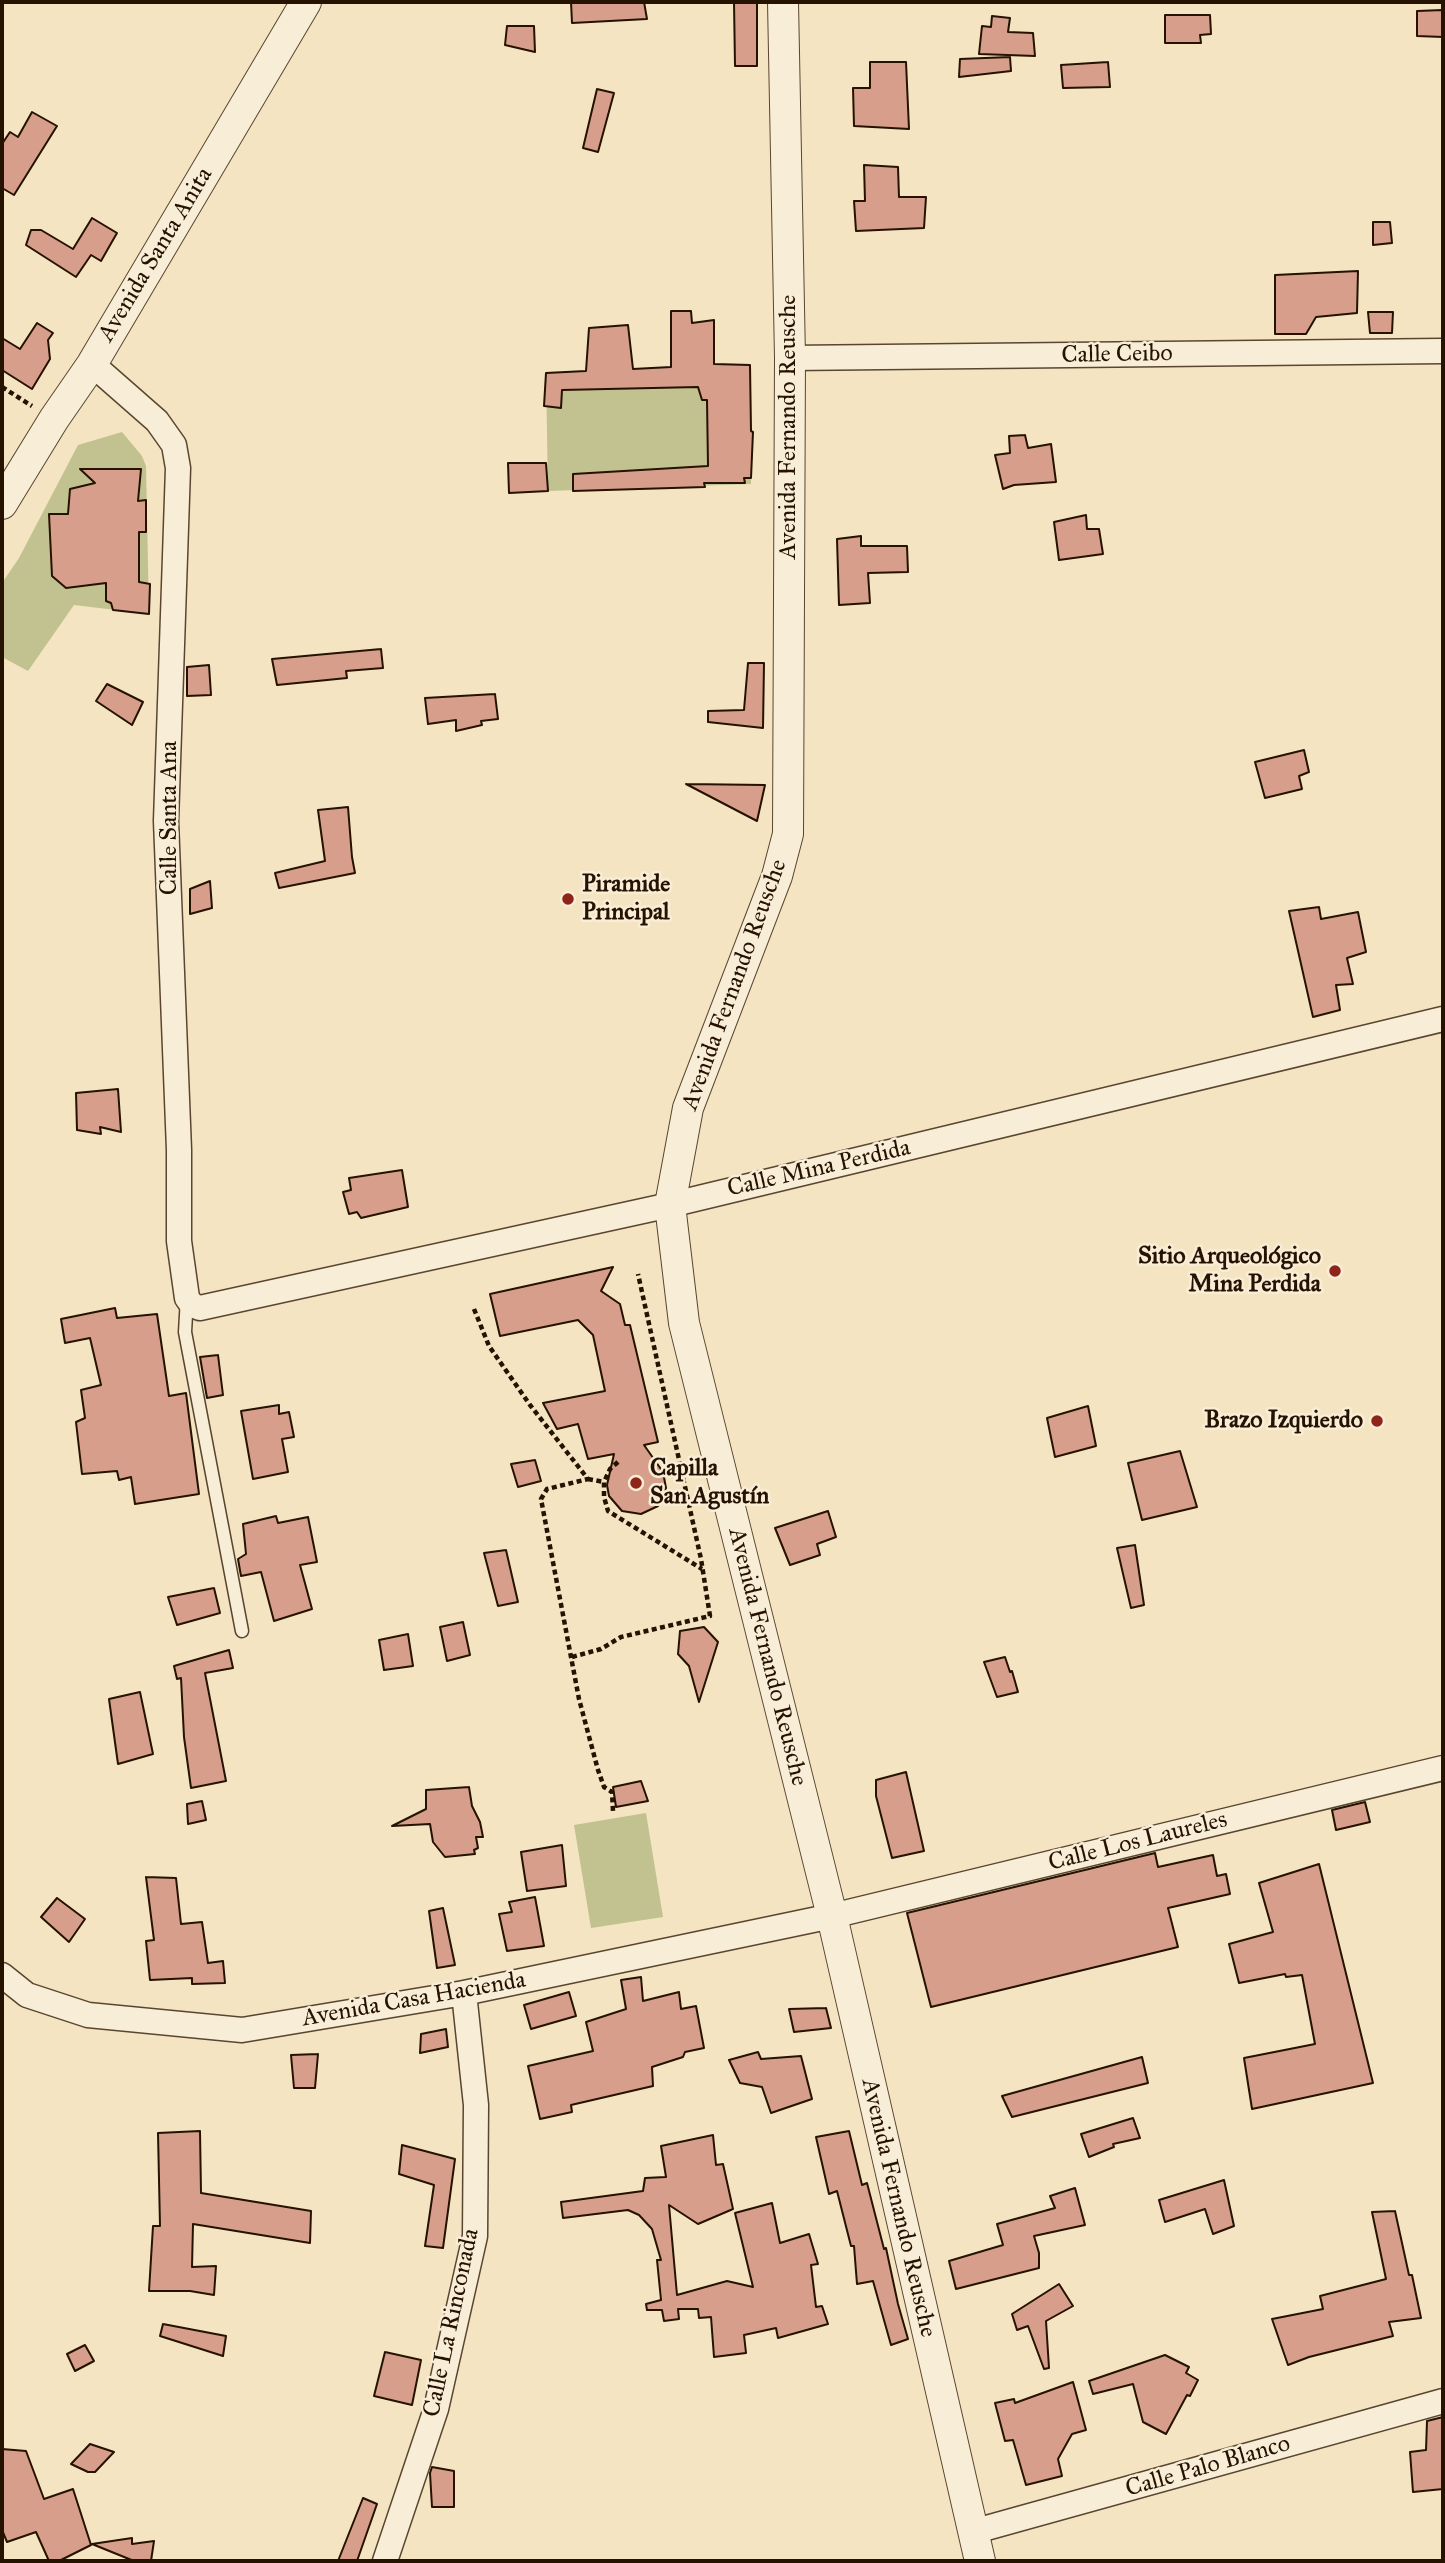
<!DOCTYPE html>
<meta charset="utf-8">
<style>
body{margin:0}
#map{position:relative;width:1445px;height:2563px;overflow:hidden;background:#f4e4c2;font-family:"IM FELL Great Primer",serif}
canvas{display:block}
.frame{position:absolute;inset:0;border:4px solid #251200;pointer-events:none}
</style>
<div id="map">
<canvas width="1445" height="2563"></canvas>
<div class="frame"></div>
</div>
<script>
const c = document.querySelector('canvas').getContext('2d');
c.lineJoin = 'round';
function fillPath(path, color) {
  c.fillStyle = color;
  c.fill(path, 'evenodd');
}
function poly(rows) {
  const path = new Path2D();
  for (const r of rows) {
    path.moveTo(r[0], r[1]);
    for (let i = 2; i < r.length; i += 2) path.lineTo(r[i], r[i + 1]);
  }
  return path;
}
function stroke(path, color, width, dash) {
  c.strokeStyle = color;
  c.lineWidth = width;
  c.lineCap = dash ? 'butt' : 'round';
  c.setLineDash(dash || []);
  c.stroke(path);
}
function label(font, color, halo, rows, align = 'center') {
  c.font = font + ' "IM FELL Great Primer",serif';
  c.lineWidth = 5;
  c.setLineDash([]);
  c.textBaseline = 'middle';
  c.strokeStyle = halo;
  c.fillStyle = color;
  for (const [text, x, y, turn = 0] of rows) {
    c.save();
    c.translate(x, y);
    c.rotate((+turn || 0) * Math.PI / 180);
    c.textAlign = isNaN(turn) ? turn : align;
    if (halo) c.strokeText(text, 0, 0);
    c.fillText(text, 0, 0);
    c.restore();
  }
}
const green = poly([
 [750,365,751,484,548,491,546,373],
 [122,432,142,456,146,466,149,614,74,605,28,671,2,657,2,583,19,558,78,445],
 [646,1813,663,1917,591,1928,574,1825]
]);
const building = poly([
 [571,2,644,2,647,19,572,23,571,2],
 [734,2,757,2,757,66,735,66,734,2],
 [1443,10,1443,37,1417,36,1417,11,1443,10],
 [1165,15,1210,15,1211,34,1200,35,1201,43,1165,43,1165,15],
 [992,16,1010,18,1008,32,1033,33,1035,56,979,54,982,26,991,27,992,16],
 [507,26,534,26,535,52,505,45,507,26],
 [1010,57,1011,71,959,77,960,59,1010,57],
 [870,62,906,62,909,129,854,126,853,88,870,88,870,62],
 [1108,62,1110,87,1063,88,1061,65,1108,62],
 [597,89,614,93,598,152,583,148,597,89],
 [32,112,57,126,14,195,2,188,2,144,10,132,18,137,32,112],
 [864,165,898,167,899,197,926,197,924,228,856,231,854,201,865,201,864,165],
 [92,218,117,233,101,261,91,255,76,277,26,245,31,230,41,230,73,249,92,218],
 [1373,222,1390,222,1392,243,1373,245,1373,222],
 [1358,271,1357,313,1316,317,1306,334,1275,334,1275,275,1358,271],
 [671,311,691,311,692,323,714,320,714,364,750,365,751,431,753,432,751,478,744,478,745,483,704,483,705,487,573,491,573,474,708,466,707,400,702,400,698,387,562,390,561,408,544,406,546,373,586,371,589,328,628,325,633,369,671,367,671,311],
 [1368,312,1393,312,1392,333,1370,333,1368,312],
 [37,323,53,333,48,340,50,359,32,389,2,370,2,338,20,349,37,323],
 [1025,435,1028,448,1051,444,1056,482,1014,485,1003,489,995,455,1010,453,1009,436,1025,435],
 [508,463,546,463,548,491,509,493,508,463],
 [80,469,141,469,138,501,146,500,146,532,139,532,139,582,150,584,149,614,113,610,111,603,106,601,106,583,66,588,52,576,49,514,68,514,70,489,95,483,80,469],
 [1086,515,1087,529,1099,529,1103,554,1059,560,1054,522,1086,515],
 [861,536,861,546,907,546,908,572,868,573,870,603,839,605,837,539,861,536],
 [381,649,383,668,346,671,347,678,277,685,272,659,381,649],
 [748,663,764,663,763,728,708,722,708,711,744,710,748,663],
 [209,665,211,695,187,696,187,667,209,665],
 [107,684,143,702,132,725,96,701,107,684],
 [495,694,498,719,481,721,482,725,456,731,456,720,428,724,425,698,495,694],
 [1304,750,1309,772,1299,776,1302,789,1265,798,1255,762,1304,750],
 [686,784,765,785,757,821,686,784],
 [348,807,352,857,355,873,279,888,275,873,325,861,318,810,348,807],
 [210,881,212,908,190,914,190,889,210,881],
 [1319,907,1321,919,1358,912,1366,952,1347,958,1353,984,1336,985,1340,1010,1313,1017,1289,911,1319,907],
 [118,1089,121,1132,100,1127,101,1134,77,1130,76,1093,118,1089],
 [402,1170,408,1207,361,1218,357,1212,349,1214,343,1192,351,1190,349,1178,402,1170],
 [613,1267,601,1291,620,1304,625,1325,630,1325,658,1442,644,1445,663,1472,666,1488,658,1506,641,1514,622,1511,609,1496,607,1485,614,1454,588,1459,578,1424,557,1429,543,1403,605,1391,593,1335,578,1320,500,1336,490,1294,613,1267],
 [115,1308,117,1318,157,1314,169,1396,186,1393,199,1494,135,1504,131,1477,119,1480,117,1471,82,1474,76,1422,85,1418,81,1390,101,1385,90,1338,65,1343,61,1319,115,1308],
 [218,1355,223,1395,207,1398,200,1357,218,1355],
 [279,1405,279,1414,289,1412,294,1437,282,1439,288,1472,253,1479,241,1411,279,1405],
 [1088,1406,1096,1446,1055,1457,1047,1418,1088,1406],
 [1180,1451,1197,1507,1142,1520,1128,1463,1180,1451],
 [535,1460,541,1481,518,1487,511,1464,535,1460],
 [828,1511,836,1537,817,1544,820,1555,790,1565,775,1528,828,1511],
 [276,1516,278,1523,308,1517,317,1562,300,1565,312,1609,274,1621,261,1572,241,1576,238,1559,246,1554,243,1524,276,1516],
 [1135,1545,1144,1605,1131,1608,1117,1548,1135,1545],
 [506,1550,518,1602,498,1606,484,1553,506,1550],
 [214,1588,220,1613,177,1625,168,1597,214,1588],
 [463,1622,470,1655,447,1661,440,1627,463,1622],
 [704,1627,718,1642,699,1702,689,1666,678,1654,680,1631,704,1627],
 [408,1634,413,1666,384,1670,379,1640,408,1634],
 [229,1650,233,1668,205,1673,226,1781,191,1788,184,1737,181,1678,177,1679,174,1666,229,1650],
 [1005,1657,1010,1672,1012,1671,1018,1692,997,1697,984,1662,1005,1657],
 [140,1692,153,1754,118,1764,109,1699,140,1692],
 [906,1772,924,1851,892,1858,876,1796,876,1780,906,1772],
 [641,1781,648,1801,616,1807,613,1787,641,1781],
 [469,1787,472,1806,480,1822,483,1837,476,1837,478,1848,474,1850,475,1854,445,1857,433,1842,430,1824,392,1826,426,1809,426,1790,469,1787],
 [202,1801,206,1820,188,1824,187,1804,202,1801],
 [1365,1802,1370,1822,1336,1830,1332,1810,1365,1802],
 [562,1845,566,1886,527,1891,521,1852,562,1845],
 [1155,1853,1158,1867,1213,1855,1217,1876,1226,1874,1230,1894,1168,1908,1178,1947,931,2007,907,1913,1155,1853],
 [1319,1864,1373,2083,1252,2109,1244,2058,1315,2044,1302,1975,1286,1977,1285,1974,1239,1983,1229,1944,1273,1932,1259,1883,1319,1864],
 [146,1877,176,1878,181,1924,202,1922,208,1963,223,1961,225,1983,192,1984,192,1978,150,1980,146,1941,154,1940,146,1877],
 [535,1897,544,1946,507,1951,499,1914,512,1912,509,1902,535,1897],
 [57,1898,85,1919,69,1942,41,1917,57,1898],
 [443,1908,455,1965,437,1968,429,1911,443,1908],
 [641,1977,643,2001,679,1992,681,2009,696,2006,704,2048,685,2052,683,2057,652,2067,653,2086,571,2105,572,2112,540,2119,528,2066,593,2051,586,2022,626,2009,621,1980,641,1977],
 [569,1992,576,2016,531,2029,524,2005,569,1992],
 [826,2008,831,2028,794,2032,789,2009,826,2008],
 [446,2029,448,2047,420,2053,421,2034,446,2029],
 [758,2052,761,2059,801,2056,812,2099,771,2113,762,2087,740,2083,729,2060,758,2052],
 [318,2054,315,2088,294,2088,291,2055,318,2054],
 [1142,2057,1148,2083,1012,2117,1002,2096,1142,2057],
 [1133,2118,1140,2138,1113,2144,1114,2147,1089,2157,1081,2134,1133,2118],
 [200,2131,201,2193,311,2211,310,2243,193,2224,192,2267,216,2266,214,2295,190,2291,149,2291,153,2226,160,2226,158,2133,200,2131],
 [849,2131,862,2185,867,2183,884,2249,886,2248,898,2304,908,2339,891,2345,873,2281,857,2284,854,2246,851,2246,837,2191,829,2194,816,2137,849,2131],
 [713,2135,716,2165,723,2164,733,2209,698,2224,669,2205,677,2295,727,2281,753,2287,735,2213,772,2203,780,2243,809,2234,818,2264,811,2265,816,2307,822,2306,828,2324,778,2338,776,2328,744,2335,746,2353,714,2357,711,2317,699,2318,698,2309,678,2309,679,2319,664,2321,662,2310,647,2310,646,2304,661,2300,657,2260,661,2260,652,2229,639,2215,628,2210,563,2218,561,2202,643,2191,645,2178,666,2177,661,2146,713,2135],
 [402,2145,455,2159,443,2248,425,2246,434,2185,399,2174,402,2145],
 [1224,2180,1234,2226,1213,2234,1205,2209,1165,2222,1159,2200,1224,2180],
 [1075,2188,1085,2225,1034,2236,1039,2253,1039,2268,956,2289,949,2261,1003,2245,997,2224,1055,2208,1050,2196,1075,2188],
 [1395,2211,1409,2275,1412,2275,1421,2318,1389,2322,1393,2336,1309,2357,1288,2365,1272,2319,1323,2309,1320,2296,1386,2279,1372,2212,1395,2211],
 [1059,2284,1073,2306,1046,2321,1049,2368,1044,2369,1028,2326,1017,2330,1012,2314,1059,2284],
 [163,2324,226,2336,223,2356,160,2336,163,2324],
 [85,2345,94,2361,75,2371,67,2354,85,2345],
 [385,2352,421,2360,412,2405,374,2396,385,2352],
 [1165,2355,1189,2367,1186,2373,1198,2380,1190,2396,1187,2395,1166,2434,1143,2422,1133,2384,1093,2394,1089,2381,1165,2355],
 [1073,2382,1086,2430,1072,2434,1058,2459,1062,2476,1026,2485,1013,2440,1005,2441,995,2403,1014,2399,1015,2403,1073,2382],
 [1443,2417,1443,2489,1413,2492,1410,2452,1426,2450,1427,2421,1443,2417],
 [90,2444,114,2452,95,2472,88,2472,71,2464,90,2444],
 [2,2449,26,2451,44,2499,73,2489,91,2545,59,2561,49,2561,36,2532,7,2542,2,2530,2,2449],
 [432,2467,454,2471,454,2507,432,2507,430,2473,432,2467],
 [363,2498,377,2504,357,2561,338,2561,363,2498],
 [132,2538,132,2544,154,2541,151,2561,134,2561,92,2544,132,2538]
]);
const path = poly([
 [2,387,32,406],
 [474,1309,489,1346,530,1405,588,1479,547,1489,541,1499,579,1699,598,1770,604,1787,612,1792,613,1811],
 [618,1462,610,1469,604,1482,604,1497,608,1511,702,1569],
 [588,1479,604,1482],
 [572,1657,601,1649,621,1637,710,1616,701,1559,638,1274]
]);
const service = poly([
 [187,1298,185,1332,242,1631]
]);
const minor = poly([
 [790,358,1443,351],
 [92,364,157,421,174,445,178,468,166,821,179,1150,179,1241,187,1298,192,1305,200,1308,670,1205,1443,1019],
 [2,1975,27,1995,88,2015,242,2030,464,1993,832,1916,1443,1768],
 [972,2532,1443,2401],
 [385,2561,436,2409,475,2236,476,2105,464,1993]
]);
const tertiary = poly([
 [783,2,790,358,788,834,777,876,688,1108,670,1205,684,1323,832,1916,980,2561],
 [2,504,54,419,92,364,306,2]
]);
const markers = [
 [568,899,7,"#8f2418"],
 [1335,1271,7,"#8f2418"],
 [1377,1421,7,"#8f2418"],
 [636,1483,7,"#8f2418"]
];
const streetNames = [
 ["Avenida Santa Anita",156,255,-59],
 ["Calle Ceibo",1117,355,-1],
 ["Avenida Fernando Reusche",789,427,-90],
 ["Calle Santa Ana",170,818,-90],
 ["Avenida Fernando Reusche",735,985,-70],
 ["Calle Mina Perdida",819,1169,-13],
 ["Avenida Fernando Reusche",767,1657,76],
 ["Calle Los Laureles",1138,1842,-14],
 ["Avenida Casa Hacienda",414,2000,-10],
 ["Avenida Fernando Reusche",898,2208,77],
 ["Calle La Rinconada",452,2323,-78],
 ["Calle Palo Blanco",1208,2467,-16]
];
const poiNames = [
 ["Piramide",582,885],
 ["Principal",582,913],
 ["Sitio Arqueológico",1321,1257,"right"],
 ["Mina Perdida",1321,1285,"right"],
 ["Brazo Izquierdo",1363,1421,"right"],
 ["Capilla",650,1469],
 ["San Agustín",650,1497]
];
fillPath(green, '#c1c28f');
fillPath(building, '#d79e8b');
stroke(building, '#251200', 2);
stroke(service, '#594630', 15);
stroke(minor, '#594630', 27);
stroke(tertiary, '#594630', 32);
stroke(path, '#251200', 4.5, [5, 3.5]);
stroke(service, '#f8edd7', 12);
stroke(minor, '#f8edd7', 24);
stroke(tertiary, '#f8edd7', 30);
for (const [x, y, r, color] of markers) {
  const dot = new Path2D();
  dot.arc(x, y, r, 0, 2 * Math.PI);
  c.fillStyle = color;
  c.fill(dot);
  stroke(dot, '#f8edd7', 2.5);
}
label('24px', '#251200', '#f8edd7', streetNames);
label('bold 24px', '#251200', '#f8edd7', poiNames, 'left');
</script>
